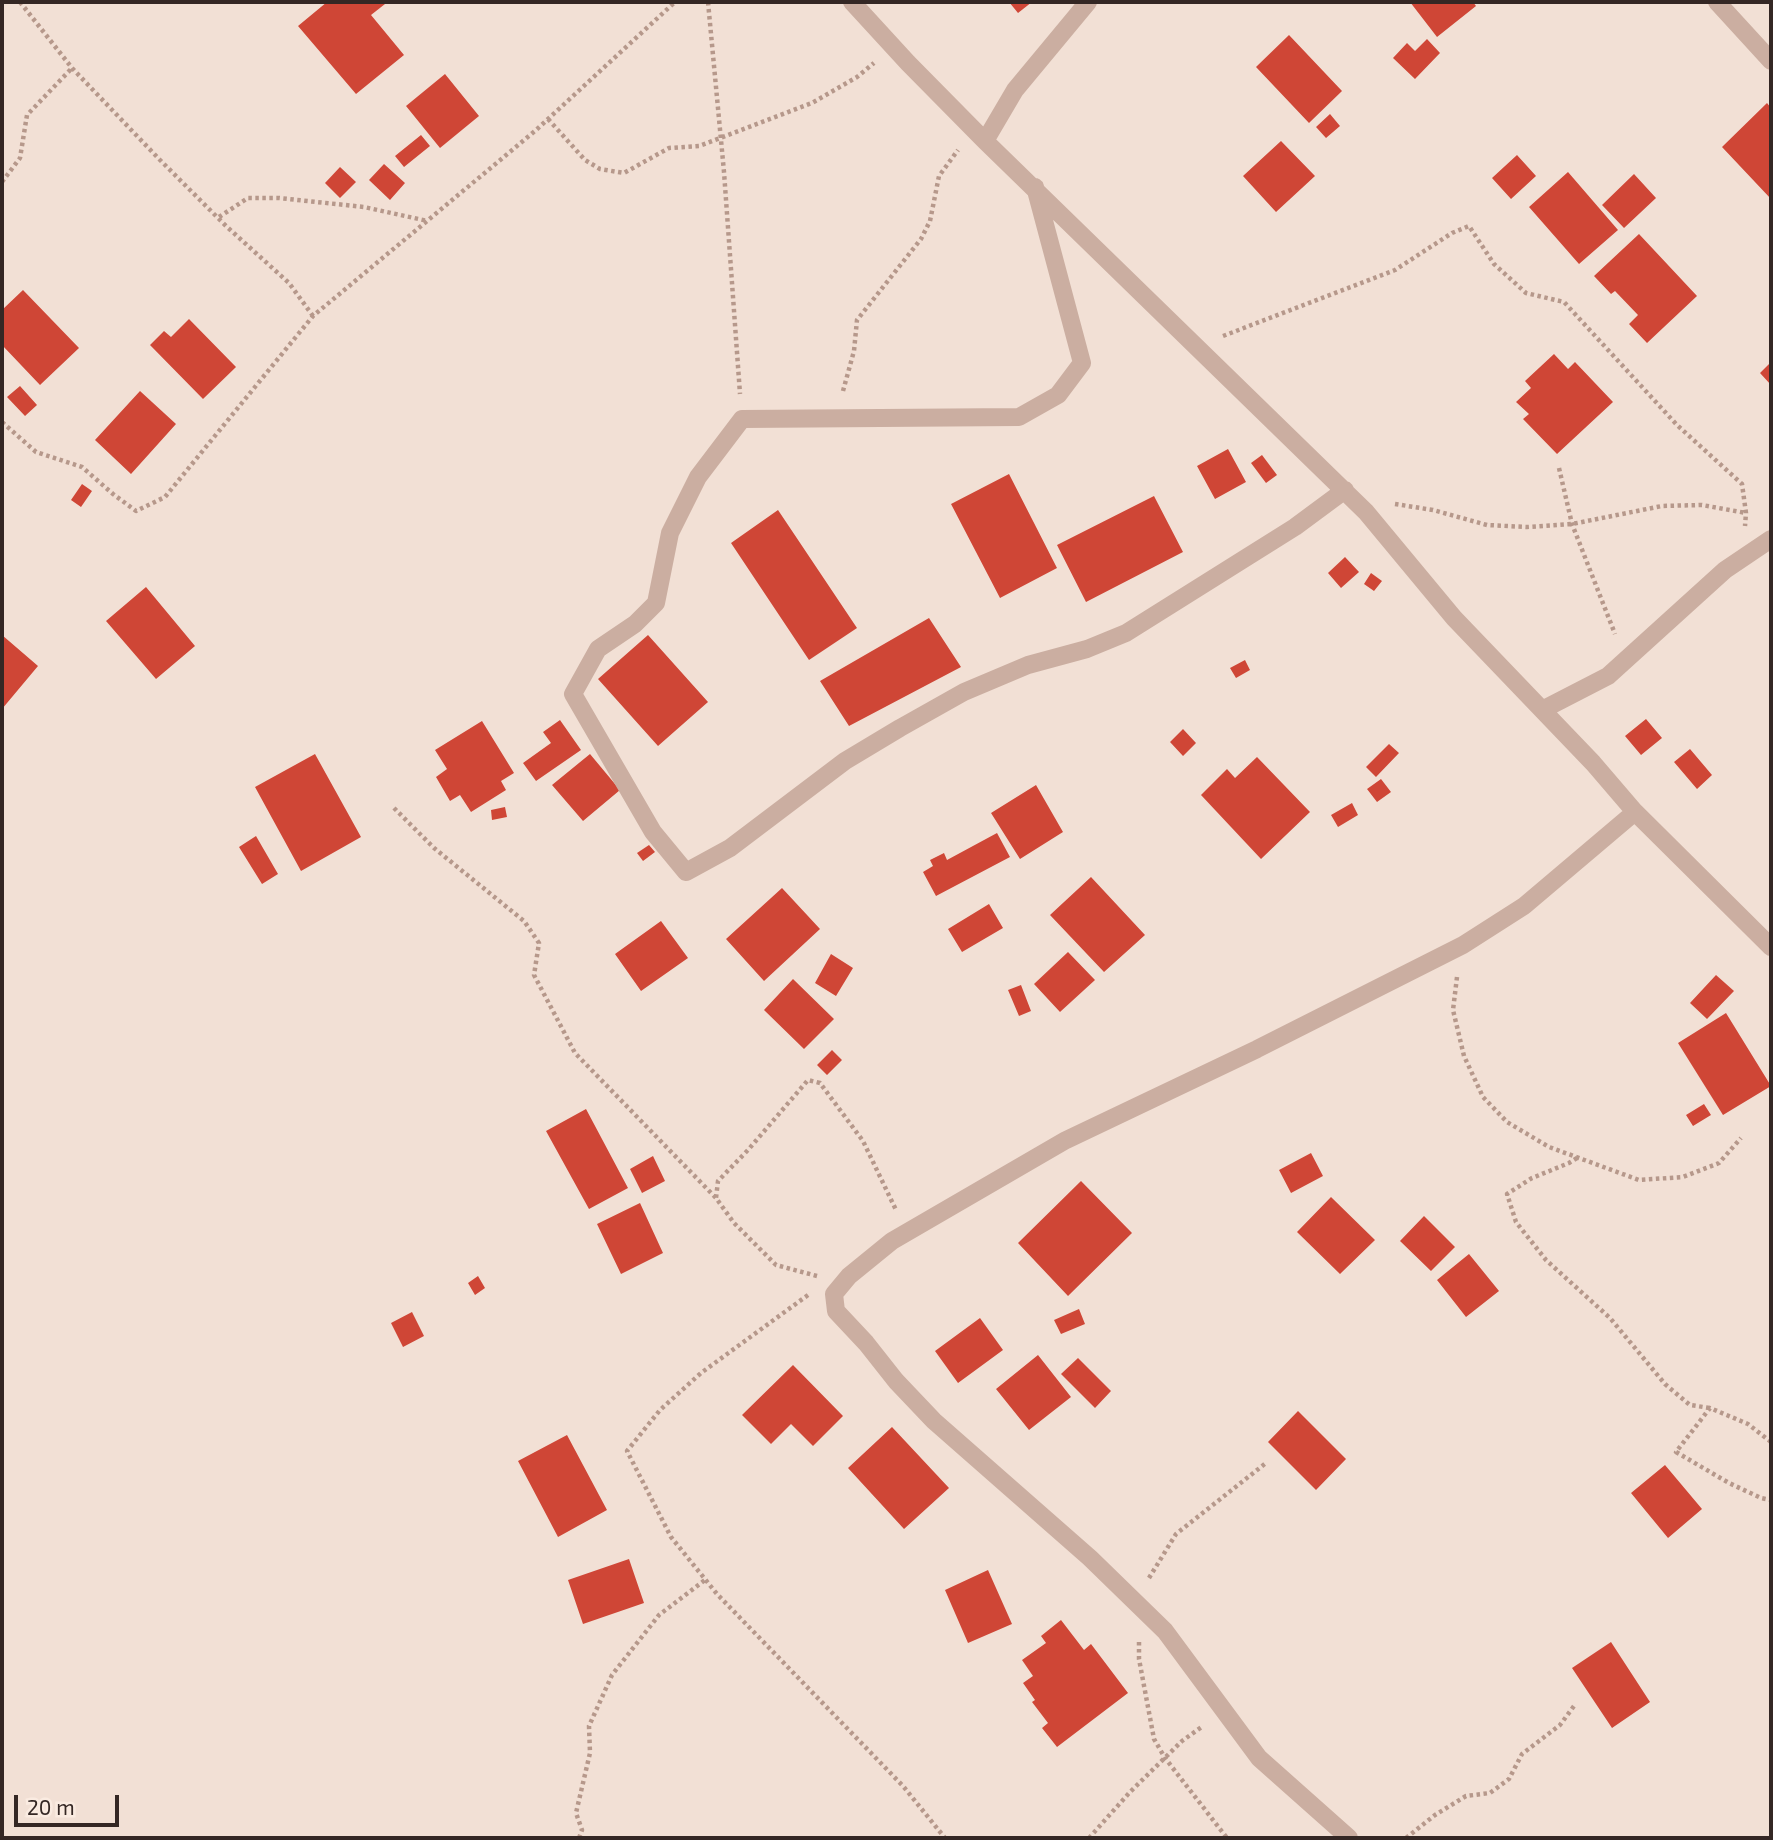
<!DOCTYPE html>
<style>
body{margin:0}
#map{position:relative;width:1773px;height:1840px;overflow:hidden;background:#f2e0d5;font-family:"Exo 2",sans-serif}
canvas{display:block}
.frame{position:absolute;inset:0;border:4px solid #342724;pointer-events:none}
.scale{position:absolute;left:14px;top:1795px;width:105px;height:32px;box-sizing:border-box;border:4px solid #342724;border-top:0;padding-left:9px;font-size:21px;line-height:24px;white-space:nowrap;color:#342724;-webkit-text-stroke:5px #faebe1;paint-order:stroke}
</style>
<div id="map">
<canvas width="1773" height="1840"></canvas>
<div class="frame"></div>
<div class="scale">20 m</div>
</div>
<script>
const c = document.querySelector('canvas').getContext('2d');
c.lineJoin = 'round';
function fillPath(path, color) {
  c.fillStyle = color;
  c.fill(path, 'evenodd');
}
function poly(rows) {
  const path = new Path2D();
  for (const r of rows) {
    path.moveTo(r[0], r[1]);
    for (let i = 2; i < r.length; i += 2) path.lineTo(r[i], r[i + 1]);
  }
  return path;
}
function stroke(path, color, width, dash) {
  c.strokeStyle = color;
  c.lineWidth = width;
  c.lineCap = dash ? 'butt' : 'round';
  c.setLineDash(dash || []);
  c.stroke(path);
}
const building = poly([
 [327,2,383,2,385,4,371,15,404,55,356,94,298,26],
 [1009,2,1032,2,1018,13],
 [1410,2,1473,2,1476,6,1437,37],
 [1289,35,1342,91,1309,123,1256,67],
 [1427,39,1440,53,1415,79,1393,58,1407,43,1415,51],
 [445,74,479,116,440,148,406,106],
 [1767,103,1771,108,1771,199,1722,147],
 [1330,114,1340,126,1326,138,1316,127],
 [421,135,430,146,404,167,395,156],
 [1281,141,1315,176,1276,212,1243,176],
 [1517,155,1536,176,1511,199,1492,178],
 [384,164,405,183,390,200,369,180],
 [340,167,356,182,340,198,325,183],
 [1568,172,1618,230,1579,264,1529,207],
 [1634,174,1656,198,1624,228,1602,205],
 [1639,234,1697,296,1647,343,1629,324,1638,315,1615,291,1611,294,1594,276],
 [23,290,79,348,40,385,2,345,2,310],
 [189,319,236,367,203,399,150,345,164,331,171,337],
 [1554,354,1568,369,1575,362,1613,402,1557,454,1523,419,1529,414,1516,402,1531,388,1525,381],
 [1771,362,1771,385,1760,373],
 [20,386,37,405,25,416,7,397],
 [140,391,176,424,131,474,95,440],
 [1228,449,1246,482,1215,499,1197,466],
 [1262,455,1277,475,1266,483,1251,463],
 [1009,474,1057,568,1000,598,951,504],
 [82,484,92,491,81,507,71,500],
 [1154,496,1183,552,1086,602,1057,545],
 [778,510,857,628,809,660,731,543],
 [1345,557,1359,572,1341,588,1328,573],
 [1371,573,1382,581,1374,591,1364,584],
 [146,587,195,646,156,679,106,621],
 [929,618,961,667,849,726,820,681],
 [2,635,38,666,2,709],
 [648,635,708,702,658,746,598,679],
 [1245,660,1250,670,1236,678,1230,668],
 [1646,719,1662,738,1641,755,1625,736],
 [560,720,581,750,536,781,523,763,551,743,543,732],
 [482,721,514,773,501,781,506,790,471,812,460,795,450,801,436,777,447,769,435,750],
 [1183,729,1196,743,1183,756,1170,742],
 [1389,744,1399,753,1376,777,1366,767],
 [1690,749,1712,775,1697,789,1674,762],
 [315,754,361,837,301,871,255,787],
 [590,754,620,790,583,821,552,785],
 [1257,757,1310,812,1261,859,1201,795,1227,769,1235,778],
 [1381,779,1391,792,1377,802,1367,789],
 [1036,785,1063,832,1020,859,991,813],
 [1352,803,1358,815,1338,827,1331,815],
 [505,807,507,817,492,820,491,810],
 [997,833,1010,857,936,896,923,872,933,866,930,860,944,853,947,860],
 [256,836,278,874,262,884,239,847],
 [649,845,655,852,643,861,637,853],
 [1091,877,1145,935,1104,972,1050,915],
 [782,888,820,929,764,981,726,939],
 [989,904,1003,928,962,952,948,929],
 [661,921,688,958,641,991,615,954],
 [1068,952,1095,980,1060,1012,1034,984],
 [831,954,853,968,836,996,815,983],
 [1716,975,1734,991,1707,1019,1690,1003],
 [793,979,834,1019,804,1049,764,1010],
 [1021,985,1031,1011,1019,1016,1008,990],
 [1726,1013,1771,1086,1723,1115,1678,1043],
 [832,1050,842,1060,827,1075,817,1065],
 [1704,1104,1711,1115,1693,1126,1686,1115],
 [586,1109,628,1188,589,1209,546,1131],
 [1311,1153,1323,1176,1291,1193,1279,1170],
 [653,1156,665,1181,642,1193,630,1169],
 [1081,1181,1132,1233,1068,1296,1018,1243],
 [1331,1197,1375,1240,1340,1274,1297,1232],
 [640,1203,663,1253,621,1274,597,1224],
 [1424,1216,1455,1247,1431,1271,1400,1241],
 [1469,1254,1499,1291,1466,1317,1437,1280],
 [478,1276,485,1288,475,1295,468,1283],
 [1079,1309,1085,1324,1061,1334,1054,1320],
 [412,1312,424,1336,403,1347,391,1323],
 [980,1318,1003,1350,958,1383,935,1351],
 [1038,1355,1071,1397,1029,1430,996,1389],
 [1078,1358,1111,1391,1095,1408,1061,1374],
 [793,1365,843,1416,813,1446,791,1424,771,1444,742,1415],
 [1298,1411,1346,1459,1316,1490,1268,1442],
 [892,1427,949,1488,904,1529,848,1468],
 [567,1435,607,1510,558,1537,518,1461],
 [1665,1465,1702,1509,1668,1538,1631,1493],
 [629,1559,644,1603,583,1624,568,1580],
 [988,1570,1012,1624,968,1643,945,1590],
 [1061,1620,1084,1650,1091,1644,1128,1693,1057,1747,1042,1728,1048,1723,1032,1702,1035,1700,1023,1683,1033,1676,1022,1660,1046,1643,1041,1636],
 [1611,1642,1650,1702,1612,1728,1572,1668]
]);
const path = poly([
 [20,2,72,68,160,160,226,226,289,283,313,316],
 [708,2,724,172,740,394],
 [548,119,585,160,600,169,624,173,669,148,699,146,812,103,857,77,874,63],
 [2,182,20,158,27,115,72,68],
 [219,217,248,198,279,198,364,207,428,221],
 [1223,336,1395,270,1452,233,1469,226,1494,264,1526,293,1564,302,1677,425,1742,484,1746,513,1745,526],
 [843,391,854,351,857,320,921,239,930,221,939,176,958,150],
 [2,422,36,452,82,467,113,494,136,511,165,497,313,316,535,131,675,2],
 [1559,468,1572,524,1615,634],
 [1395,504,1433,510,1487,525,1527,527,1572,524,1662,506,1702,505,1746,513],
 [394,808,434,848,524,921,539,943,534,975,575,1053,716,1198],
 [1457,977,1453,1010,1464,1056,1483,1097,1507,1122,1549,1147,1639,1180,1683,1177,1719,1163,1741,1138],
 [1577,1158,1569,1163,1532,1178,1507,1194,1516,1222,1546,1260,1610,1318,1665,1384,1690,1405,1710,1408],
 [817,1276,776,1265,734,1223,716,1198,718,1181,748,1150,808,1080,820,1083,863,1141,896,1210],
 [808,1295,701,1373,660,1410,627,1451,671,1537,717,1594,903,1786,945,1838],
 [1771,1442,1748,1424,1710,1408,1676,1452,1729,1483,1761,1498,1771,1500],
 [1149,1578,1176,1534,1266,1463],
 [1139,1642,1139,1659,1154,1739,1165,1758,1227,1838],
 [579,1838,582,1830,576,1813,590,1753,589,1726,612,1675,659,1615,705,1580],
 [1089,1838,1130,1792,1182,1741,1203,1726],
 [1406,1838,1435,1815,1466,1796,1490,1793,1509,1779,1522,1754,1560,1725,1574,1706]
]);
const minor = poly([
 [852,2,908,63,985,141,1366,512,1454,618,1593,763,1635,812,1771,947],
 [1717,2,1771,61],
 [985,141,1015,90,1088,2],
 [1035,187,1082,363,1058,395,1019,417,742,419,698,477,670,533,656,603,635,624,598,649,573,694,653,832,686,872,730,848,845,761,900,728,964,692,1028,665,1087,649,1126,633,1295,527,1345,490],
 [1542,710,1608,676,1725,570,1771,539],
 [1349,1838,1259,1758,1165,1631,1090,1558,934,1421,896,1381,866,1343,836,1311,834,1294,849,1276,892,1241,1066,1140,1257,1049,1463,945,1524,906,1635,812]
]);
fillPath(building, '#cf4636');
stroke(path, '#b6988b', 4.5, [3.5, 3.5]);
stroke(minor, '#cbaea1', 18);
</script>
